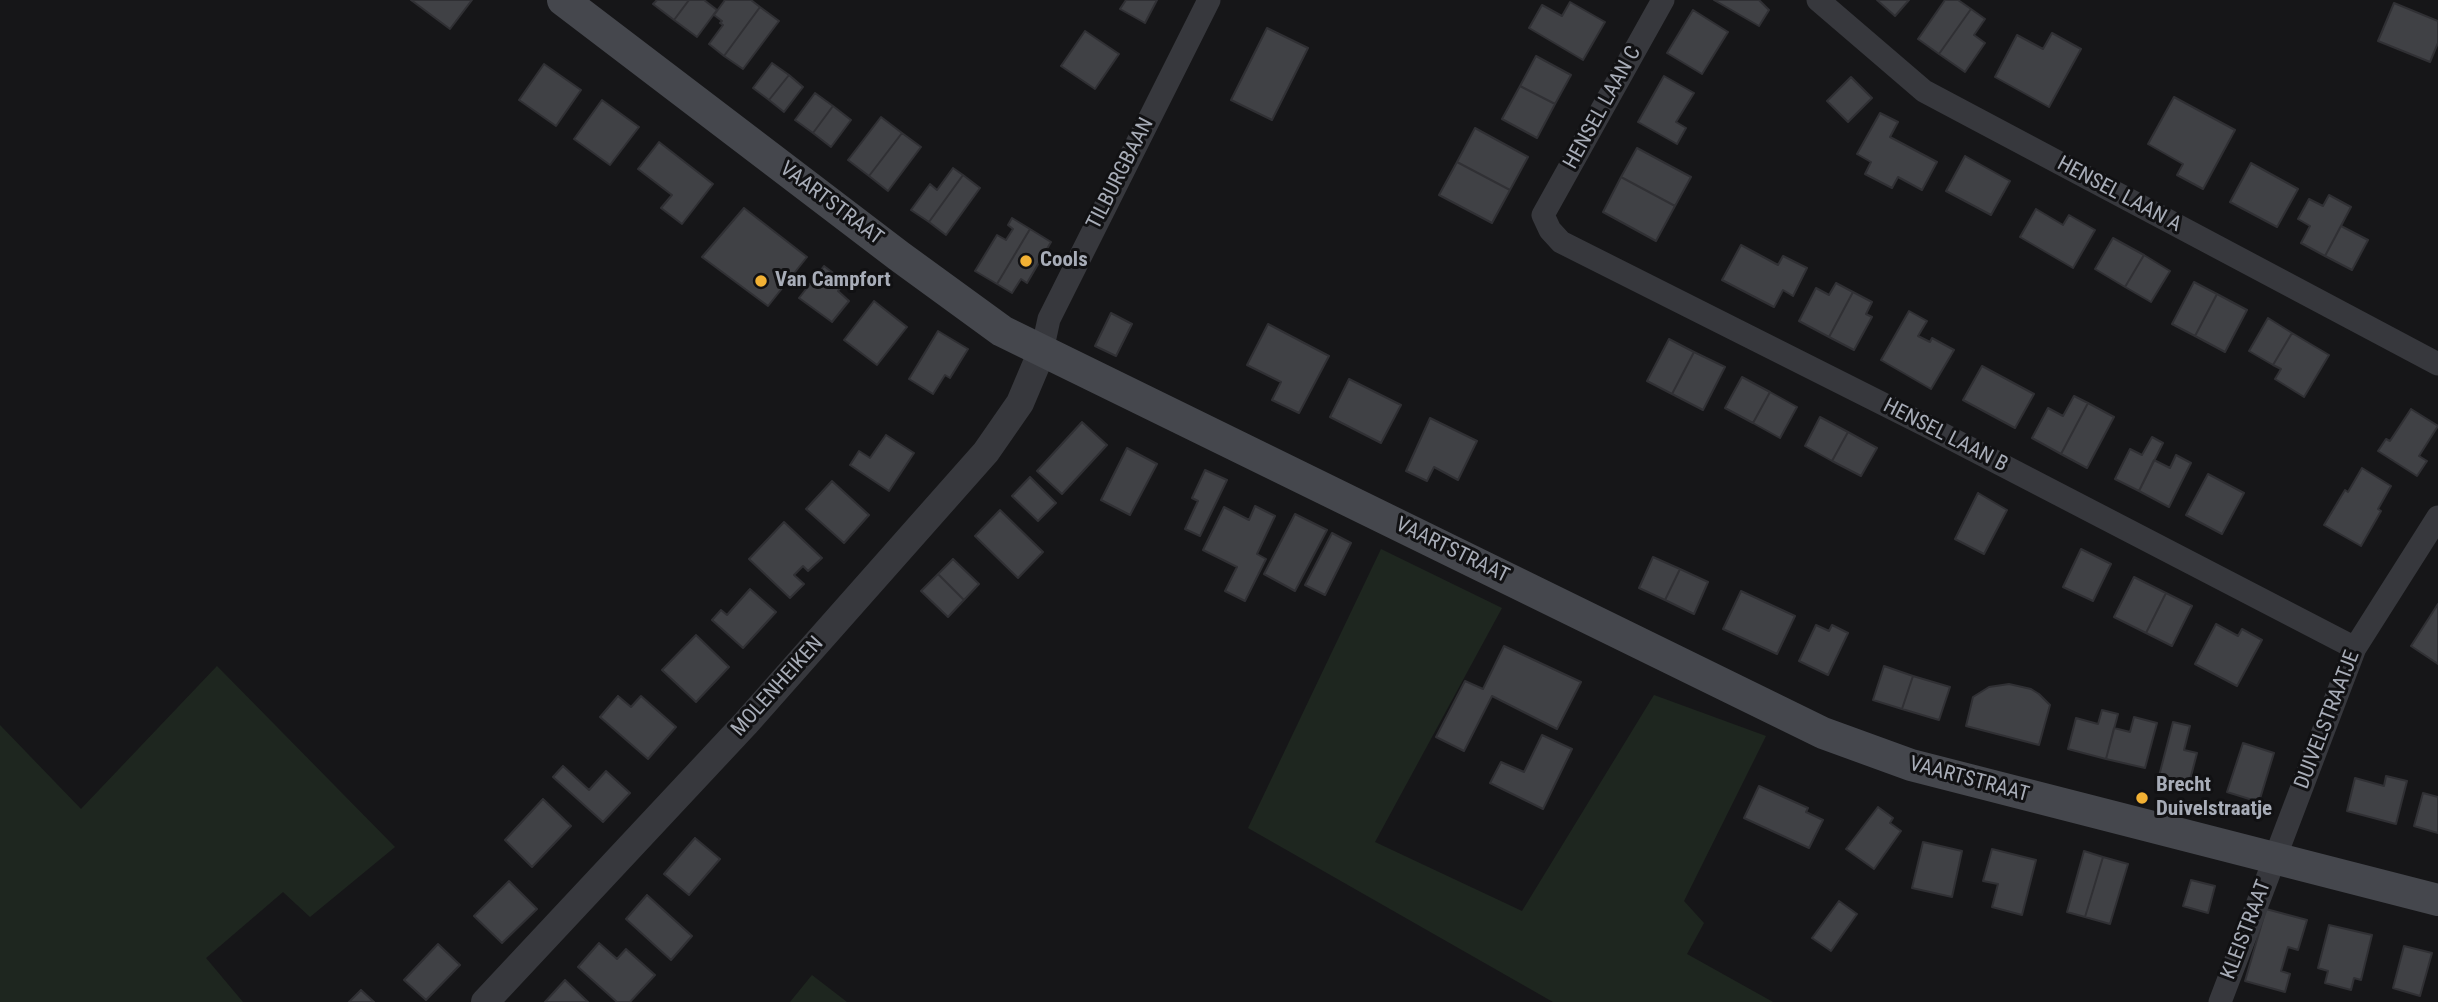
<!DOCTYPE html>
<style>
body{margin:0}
canvas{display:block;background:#161618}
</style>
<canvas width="2438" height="1002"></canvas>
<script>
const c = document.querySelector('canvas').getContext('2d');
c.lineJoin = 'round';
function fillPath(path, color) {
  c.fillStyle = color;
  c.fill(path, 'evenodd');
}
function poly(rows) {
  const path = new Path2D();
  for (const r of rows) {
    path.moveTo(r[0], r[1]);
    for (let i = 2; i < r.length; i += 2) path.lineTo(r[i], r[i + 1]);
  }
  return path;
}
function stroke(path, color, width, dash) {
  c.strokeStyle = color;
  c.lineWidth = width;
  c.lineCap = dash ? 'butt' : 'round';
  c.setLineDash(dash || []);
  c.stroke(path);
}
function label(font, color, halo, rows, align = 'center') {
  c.font = font + ' "Roboto Condensed",sans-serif';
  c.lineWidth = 6;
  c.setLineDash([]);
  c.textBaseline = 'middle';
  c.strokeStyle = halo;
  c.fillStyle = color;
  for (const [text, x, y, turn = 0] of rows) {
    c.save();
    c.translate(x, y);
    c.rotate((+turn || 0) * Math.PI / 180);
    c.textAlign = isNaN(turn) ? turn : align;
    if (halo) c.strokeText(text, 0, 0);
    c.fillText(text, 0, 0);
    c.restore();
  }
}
const green = poly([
 [1381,549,1502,608,1375,842,1522,911,1654,695,1766,736,1684,901,1704,923,1687,954,1773,1002,1553,1002,1248,828],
 [217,666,395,847,310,917,283,892,206,958,243,1002,0,1002,0,725,81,809],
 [812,975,847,1002,790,1002]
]);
const building = poly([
 [411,0,472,0,450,29,411,0],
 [657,0,689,0,674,20,653,4,657,0],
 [689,0,704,0,717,10,697,37,674,20,689,0],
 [725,0,751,0,760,7,724,56,709,44,723,25,720,23,722,21,714,15,725,0],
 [1126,0,1157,0,1145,23,1120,9,1126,0],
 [1714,0,1759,0,1769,10,1759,26,1714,0],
 [1877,0,1909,0,1895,16,1877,0],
 [1945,0,1958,0,1971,9,1939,54,1918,39,1945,0],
 [1570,2,1605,22,1583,60,1529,28,1542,5,1562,16,1570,2],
 [2394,3,2438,21,2438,43,2430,62,2378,41,2394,3],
 [760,7,779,21,743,69,724,56,760,7],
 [1971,9,1985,19,1974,35,1985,43,1965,72,1939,54,1971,9],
 [1693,10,1728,32,1702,74,1667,53,1693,10],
 [1267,28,1308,48,1272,120,1231,100,1267,28],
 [1085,31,1119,54,1095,89,1061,66,1085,31],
 [2052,33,2081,49,2049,107,1995,77,2017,35,2043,49,2052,33],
 [1536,56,1571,75,1555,104,1520,86,1536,56],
 [772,63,789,75,769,100,753,88,772,63],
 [544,64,581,90,556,126,519,100,544,64],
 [789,75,803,87,784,112,769,100,789,75],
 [1664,76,1694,93,1676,122,1686,128,1677,144,1638,122,1664,76],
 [1851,77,1872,98,1848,122,1827,101,1851,77],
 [1520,86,1555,104,1537,138,1502,119,1520,86],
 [815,93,833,106,813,133,795,120,815,93],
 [2174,97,2235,130,2203,189,2177,175,2183,164,2148,144,2174,97],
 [602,100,639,127,610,165,574,139,602,100],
 [833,106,851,120,831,147,813,133,833,106],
 [1880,113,1898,122,1890,137,1937,162,1922,190,1898,177,1892,188,1865,174,1871,162,1857,154,1880,113],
 [881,117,902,133,869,176,848,160,881,117],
 [1475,128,1528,157,1510,190,1457,162,1475,128],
 [902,133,921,147,888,191,869,176,902,133],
 [659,142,713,184,682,224,661,208,672,195,638,169,659,142],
 [1637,148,1691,177,1675,206,1621,177,1637,148],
 [1965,156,2010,181,1991,215,1946,191,1965,156],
 [1457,162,1510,190,1492,223,1439,195,1457,162],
 [2251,163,2298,189,2277,227,2230,202,2251,163],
 [953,168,963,175,929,222,911,210,930,184,937,190,953,168],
 [963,175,980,188,946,235,929,222,963,175],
 [1621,177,1675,206,1656,241,1603,212,1621,177],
 [2329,195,2351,207,2325,256,2301,243,2310,226,2298,219,2309,199,2323,206,2329,195],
 [744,208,807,257,768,306,702,257,744,208],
 [2036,209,2063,225,2069,215,2095,230,2073,268,2020,237,2036,209],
 [1012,218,1030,229,997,284,975,271,997,235,1006,240,1013,229,1008,225,1012,218],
 [2341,226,2368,240,2352,270,2325,256,2341,226],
 [1030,229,1051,242,1027,283,1021,279,1012,293,997,284,1030,229],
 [2113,238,2144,255,2125,287,2095,269,2113,238],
 [1741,245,1778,265,1783,256,1807,268,1793,296,1783,290,1774,307,1722,280,1741,245],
 [2144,255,2170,271,2151,302,2125,287,2144,255],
 [824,266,845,282,838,291,849,301,832,322,799,298,824,266],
 [2194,282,2217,294,2195,336,2172,324,2194,282],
 [1836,283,1853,292,1829,337,1799,321,1816,288,1829,295,1836,283],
 [1853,292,1872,302,1866,314,1872,317,1854,350,1829,337,1853,292],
 [2217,294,2247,310,2225,352,2195,336,2217,294],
 [874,301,907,327,877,365,844,340,874,301],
 [1909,311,1927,321,1918,336,1930,342,1932,338,1954,350,1931,389,1881,360,1909,311],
 [1111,313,1132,324,1116,356,1095,346,1111,313],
 [2268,318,2292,333,2273,365,2249,351,2268,318],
 [1268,324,1329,356,1299,413,1272,400,1281,382,1247,365,1268,324],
 [938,331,968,349,950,378,945,375,933,394,909,379,938,331],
 [2292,333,2329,355,2304,397,2275,379,2281,369,2273,365,2292,333],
 [1669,339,1694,352,1672,394,1647,381,1669,339],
 [1694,352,1725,367,1703,410,1672,394,1694,352],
 [1982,366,2034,394,2015,428,1963,400,1982,366],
 [1742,377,1770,392,1753,423,1725,408,1742,377],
 [1349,379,1401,405,1381,443,1330,417,1349,379],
 [1770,392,1797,407,1780,438,1753,423,1770,392],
 [2074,396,2088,403,2061,454,2032,438,2048,408,2063,416,2074,396],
 [2088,403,2114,417,2087,468,2061,454,2088,403],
 [2411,409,2438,426,2419,456,2427,461,2417,476,2378,451,2386,439,2390,441,2411,409],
 [1820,417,1848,432,1832,461,1805,446,1820,417],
 [1430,418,1477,441,1458,480,1434,467,1427,481,1406,471,1430,418],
 [1082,422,1107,445,1062,494,1037,471,1082,422],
 [1848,432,1877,448,1861,476,1832,461,1848,432],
 [886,435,914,453,889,491,850,465,859,451,870,458,886,435],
 [2152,437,2163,443,2139,491,2115,479,2130,449,2142,455,2152,437],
 [1127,448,1157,464,1130,515,1101,500,1127,448],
 [2176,455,2191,463,2169,507,2139,491,2154,460,2170,468,2176,455],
 [2362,468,2391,486,2378,509,2381,511,2361,546,2324,525,2345,490,2348,492,2362,468],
 [1205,470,1227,480,1200,536,1185,529,1198,501,1192,498,1205,470],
 [2208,474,2244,493,2222,534,2186,515,2208,474],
 [1030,477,1056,503,1038,521,1012,496,1030,477],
 [832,481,869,515,844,543,806,509,832,481],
 [1978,493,2007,510,1984,554,1955,539,1978,493],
 [1255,506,1275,516,1257,554,1266,559,1245,601,1225,591,1237,567,1203,550,1224,507,1249,520,1255,506],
 [1000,510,1043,552,1018,578,975,536,1000,510],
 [1295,514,1327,530,1295,591,1264,574,1295,514],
 [784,522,822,558,808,571,803,566,794,575,804,584,790,598,749,559,784,522],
 [1332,533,1351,543,1325,595,1305,585,1332,533],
 [2081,549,2111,564,2093,601,2063,587,2081,549],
 [1653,557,1680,569,1665,600,1639,588,1653,557],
 [953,559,979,584,964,600,938,574,953,559],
 [1680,569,1708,582,1694,614,1665,600,1680,569],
 [938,574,964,600,948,617,921,591,938,574],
 [2134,577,2166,593,2146,633,2114,617,2134,577],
 [750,589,776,612,743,648,712,620,721,610,727,615,750,589],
 [1741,591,1795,616,1777,654,1723,629,1741,591],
 [2166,593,2192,606,2172,646,2146,633,2166,593],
 [2438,604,2438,664,2411,646,2438,604],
 [2216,624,2238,636,2242,629,2262,640,2237,686,2195,664,2216,624],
 [1816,625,1829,631,1832,625,1848,633,1828,675,1799,661,1816,625],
 [696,635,729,667,696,702,662,670,696,635],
 [1504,646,1581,682,1557,729,1492,696,1464,751,1436,737,1465,681,1483,689,1504,646],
 [1884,666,1913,676,1902,709,1873,700,1884,666],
 [1913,676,1950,687,1939,720,1902,709,1913,676],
 [2009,684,2031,689,2039,694,2050,705,2039,745,1966,726,1973,697,1989,687,2009,684],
 [618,696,631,707,641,696,676,727,648,759,600,717,618,696],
 [2102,710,2118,714,2106,759,2068,749,2076,718,2098,724,2102,710],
 [2134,717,2157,723,2145,768,2106,759,2114,728,2130,732,2134,717],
 [2173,722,2190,726,2184,750,2197,753,2189,784,2159,776,2173,722],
 [1542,735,1572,749,1543,809,1490,783,1501,762,1524,772,1542,735],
 [2243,743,2274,753,2259,802,2227,792,2243,743],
 [563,766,589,790,606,771,630,793,603,822,553,777,563,766],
 [2386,776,2407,781,2396,824,2347,811,2355,778,2384,786,2386,776],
 [1759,786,1808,808,1806,812,1823,820,1809,848,1744,818,1759,786],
 [2423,793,2438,797,2438,833,2414,826,2423,793],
 [543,799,571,826,532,867,505,840,543,799],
 [1878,807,1893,818,1890,823,1901,831,1874,869,1846,849,1878,807],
 [695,838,720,859,689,895,664,874,695,838],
 [1923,842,1962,851,1952,897,1912,888,1923,842],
 [1992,849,2036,860,2022,915,1992,907,1998,884,1983,881,1992,849],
 [2084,851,2103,857,2085,917,2067,912,2084,851],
 [2103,857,2128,864,2110,924,2085,917,2103,857],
 [2191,880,2215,886,2208,913,2183,906,2191,880],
 [509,881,537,909,502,943,474,916,509,881],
 [647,895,692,936,671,960,626,919,647,895],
 [1839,901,1857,914,1831,951,1812,938,1839,901],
 [2266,909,2307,920,2298,950,2288,947,2281,971,2290,974,2285,992,2245,981,2266,909],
 [2329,925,2372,935,2361,980,2354,978,2351,990,2325,983,2328,971,2318,968,2329,925],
 [599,943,617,959,626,949,655,975,630,1002,617,1002,578,967,599,943],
 [438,944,460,965,426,1000,404,980,438,944],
 [2404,946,2432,953,2420,996,2393,988,2404,946],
 [565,980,588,1002,545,1002,565,980],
 [361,990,374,1002,349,1002,361,990]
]);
const minor = poly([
 [1663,0,1543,215,1550,230,1561,242,1925,425,2355,648],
 [1818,0,1924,91,2438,364],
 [1042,351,1049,319,1209,0],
 [2220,1002,2355,648,2438,517]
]);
const tertiary = poly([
 [485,1002,746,723,986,452,1020,403,1042,351]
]);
const secondary = poly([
 [563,0,899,256,1002,331,1823,733,1911,765,2438,900]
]);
const markers = [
 [1026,261,7,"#f2b134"],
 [761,281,7,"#f2b134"],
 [2142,798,7,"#f2b134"]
];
const streetNames = [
 ["HENSEL LAAN C",1603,108,-61],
 ["TILBURGBAAN",1121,174,-63],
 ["HENSEL LAAN A",2119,195,28],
 ["VAARTSTRAAT",831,204,37],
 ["HENSEL LAAN B",1945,436,27],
 ["VAARTSTRAAT",1452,551,26],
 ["MOLENHEIKEN",778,687,-48],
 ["DUIVELSTRAATJE",2328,720,-69],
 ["VAARTSTRAAT",1969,780,15],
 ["KLEISTRAAT",2247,930,-69]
];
const poiNames = [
 ["Cools",1040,261],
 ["Van Campfort",775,281],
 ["Brecht",2156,786],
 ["Duivelstraatje",2156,810]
];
fillPath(green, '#1e261f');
fillPath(building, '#404145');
stroke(building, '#303034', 2);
stroke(minor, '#37383d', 23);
stroke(tertiary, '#37383d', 28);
stroke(secondary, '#45474d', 32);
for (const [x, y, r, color] of markers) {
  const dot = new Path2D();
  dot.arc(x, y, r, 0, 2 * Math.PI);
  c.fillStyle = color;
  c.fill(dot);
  stroke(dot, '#111113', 2.5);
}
label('21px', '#a8adb8', '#111113', streetNames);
label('bold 21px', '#a8adb8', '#111113', poiNames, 'left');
</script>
